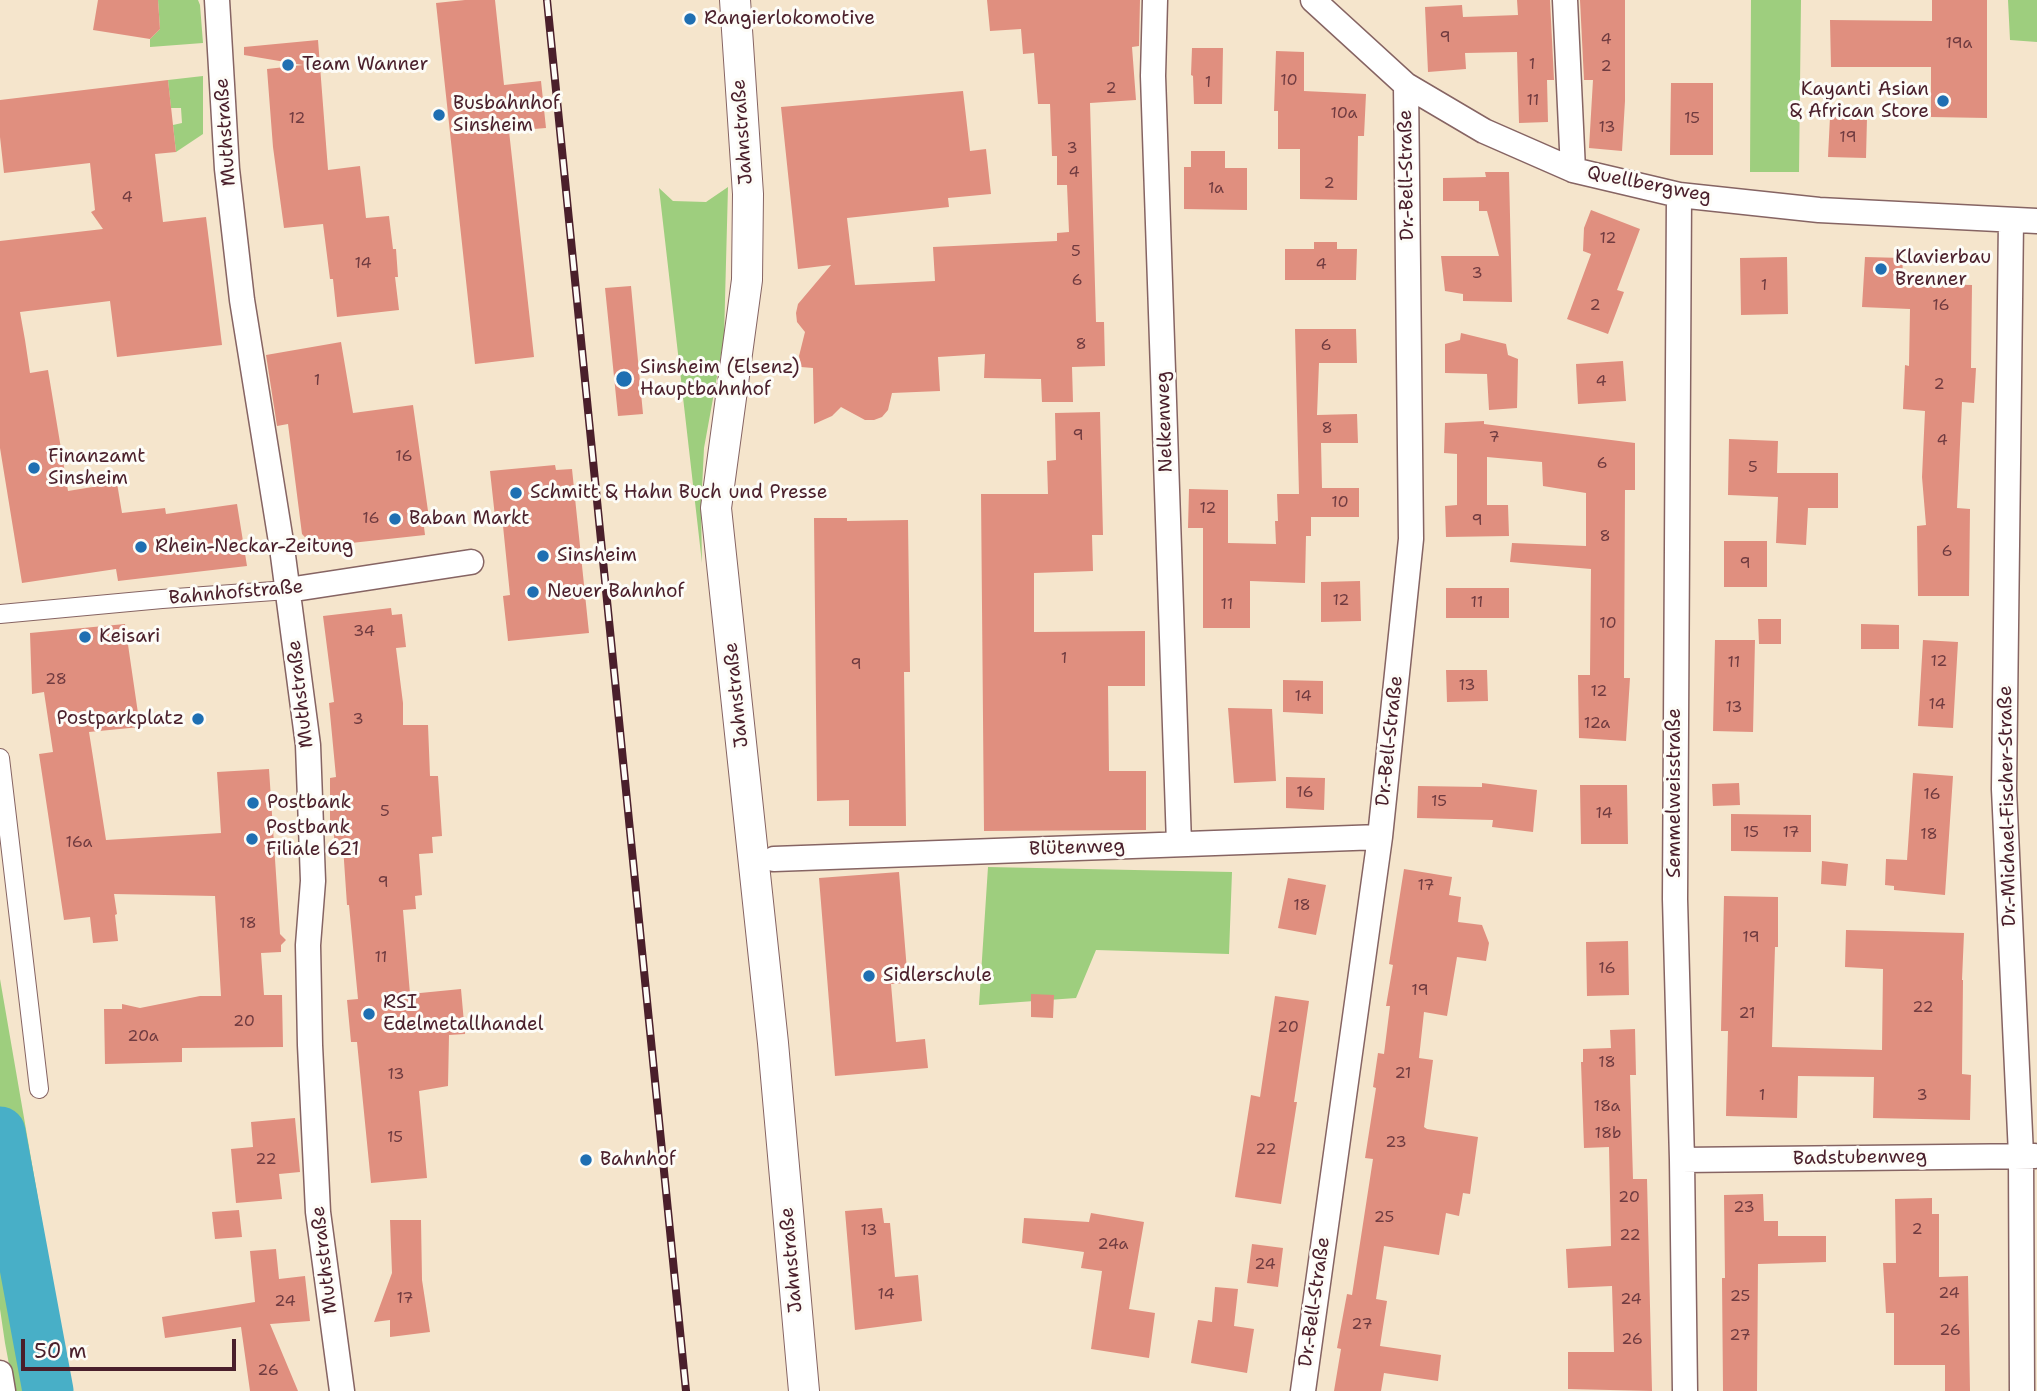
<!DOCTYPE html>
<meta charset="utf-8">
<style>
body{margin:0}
#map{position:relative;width:2037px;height:1391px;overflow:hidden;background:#f5e5cc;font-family:"Shantell Sans",sans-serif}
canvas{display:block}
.scale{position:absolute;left:21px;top:1339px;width:215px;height:32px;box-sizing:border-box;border:4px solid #4a1f2b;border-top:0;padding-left:9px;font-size:21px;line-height:24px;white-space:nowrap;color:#4a1f2b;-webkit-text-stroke:5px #fdfcf7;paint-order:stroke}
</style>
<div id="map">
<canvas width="2037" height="1391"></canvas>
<div class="scale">50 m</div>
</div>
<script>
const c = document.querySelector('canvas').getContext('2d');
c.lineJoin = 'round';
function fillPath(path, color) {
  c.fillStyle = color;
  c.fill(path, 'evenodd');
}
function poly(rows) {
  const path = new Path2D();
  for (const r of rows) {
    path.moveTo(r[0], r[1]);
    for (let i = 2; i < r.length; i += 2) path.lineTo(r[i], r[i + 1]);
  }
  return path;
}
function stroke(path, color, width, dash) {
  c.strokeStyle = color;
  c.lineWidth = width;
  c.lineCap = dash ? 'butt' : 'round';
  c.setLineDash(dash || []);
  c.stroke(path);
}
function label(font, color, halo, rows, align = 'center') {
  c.font = font + ' "Shantell Sans",sans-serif';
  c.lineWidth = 6;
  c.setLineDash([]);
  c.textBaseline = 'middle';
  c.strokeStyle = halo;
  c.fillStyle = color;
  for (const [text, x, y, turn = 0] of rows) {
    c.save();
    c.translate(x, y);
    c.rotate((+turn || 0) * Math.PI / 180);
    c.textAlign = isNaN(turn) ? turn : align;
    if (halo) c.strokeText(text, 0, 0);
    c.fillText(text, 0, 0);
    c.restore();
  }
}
const green = poly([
 [158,0,198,0,200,5,203,43,150,47,150,39,160,29],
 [1751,0,1801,0,1799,172,1750,172],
 [2008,0,2037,0,2037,42,2010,40],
 [203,76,203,134,176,152,173,125,182,123,181,108,171,108,168,80],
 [728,187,724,338,704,448,701,509,702,563,659,188,673,201,706,202],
 [988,867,1232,872,1229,954,1096,950,1076,998,979,1005],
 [0,979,51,1274,71,1391,14,1391,5,1343,0,1309]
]);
const river = poly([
 [0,1132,48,1391]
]);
const building = poly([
 [98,0,158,0,160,29,150,39,93,30],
 [465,0,495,0,504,85,541,81,546,128,509,131,534,357,475,364,436,3],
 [987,0,1140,0,1139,46,1132,47,1136,100,1090,103,1096,322,1104,322,1105,366,1072,367,1073,402,1042,402,1041,379,984,378,985,354,938,357,940,391,892,393,888,410,882,417,874,420,865,420,841,407,832,416,814,424,813,368,801,367,799,356,805,332,797,322,796,313,798,304,831,265,798,269,781,107,963,91,970,151,986,149,991,194,948,198,949,207,847,218,855,285,935,281,933,247,1057,241,1057,233,1069,232,1067,185,1057,185,1057,156,1052,156,1050,104,1038,104,1034,53,1023,54,1021,29,990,31],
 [1517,0,1550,0,1554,80,1547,80,1548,122,1519,123,1517,52,1465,53,1466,69,1428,72,1425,7,1462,5,1463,17,1518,15],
 [1580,0,1625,0,1625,101,1622,151,1589,148,1593,80,1584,80],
 [1932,0,1987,0,1987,118,1931,117,1931,67,1831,67,1830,20,1932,21],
 [318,40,328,170,360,166,366,218,389,216,393,249,396,249,398,277,395,277,399,310,337,317,333,279,330,279,323,224,284,228,273,147,267,69,303,65,244,55,244,47],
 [1192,48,1223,48,1222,104,1194,104,1193,76,1191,75],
 [1276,51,1304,52,1304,91,1366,94,1364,136,1358,136,1357,200,1300,199,1300,149,1278,149,1278,111,1274,111],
 [168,80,176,152,155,154,163,222,206,217,222,345,117,357,110,301,20,312,25,340,30,373,48,370,68,491,117,483,122,513,165,508,166,514,237,504,247,566,118,581,116,569,22,583,0,448,0,241,103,229,91,212,95,210,90,163,4,173,0,137,0,100],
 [1671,83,1713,83,1713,155,1670,155],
 [1830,117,1867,118,1866,158,1828,157],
 [1191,151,1225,151,1225,168,1247,168,1247,210,1184,209,1184,167,1191,167],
 [1485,172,1509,172,1512,302,1463,301,1463,294,1445,291,1441,256,1499,256,1487,211,1479,211,1479,201,1443,201,1443,178,1486,177],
 [1591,210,1640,229,1617,290,1624,292,1608,334,1567,319,1591,254,1583,251,1584,228],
 [1314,242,1337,242,1337,249,1357,249,1356,280,1285,280,1285,249,1314,249],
 [1787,257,1788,314,1741,315,1740,258],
 [1865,257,1903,258,1902,283,1972,285,1971,368,1976,368,1974,403,1962,402,1957,508,1970,509,1969,596,1918,596,1917,526,1926,525,1922,477,1925,411,1903,409,1905,365,1909,366,1910,309,1862,307],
 [631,286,643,414,618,416,605,288],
 [1295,329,1356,329,1357,363,1319,363,1317,415,1357,414,1358,443,1321,443,1322,488,1359,488,1359,517,1311,517,1311,536,1306,536,1305,583,1250,581,1250,628,1203,628,1203,528,1188,528,1189,489,1228,490,1228,543,1276,544,1275,521,1278,521,1277,494,1299,494],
 [1461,333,1506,344,1508,355,1518,359,1517,408,1489,410,1487,374,1445,373,1445,344,1460,340],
 [341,342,353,413,413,405,429,518,423,519,425,535,314,547,302,534,288,424,277,426,266,355],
 [1623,361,1626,401,1578,404,1576,364],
 [1100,412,1103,535,1092,535,1093,571,1034,573,1034,632,1145,631,1145,686,1108,686,1109,771,1146,771,1146,830,984,831,981,494,1048,494,1047,461,1056,460,1055,413],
 [1484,421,1484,424,1635,443,1635,490,1625,490,1624,678,1630,678,1626,741,1579,738,1578,675,1590,675,1591,569,1510,562,1512,543,1586,546,1586,493,1543,486,1542,462,1487,457,1487,505,1508,505,1509,536,1446,537,1445,506,1457,505,1457,454,1444,453,1445,423],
 [1729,439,1778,441,1777,473,1838,473,1838,508,1808,508,1806,545,1776,543,1778,497,1728,495],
 [555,465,556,470,572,469,589,633,508,641,503,596,510,595,502,516,495,517,490,471],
 [814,518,847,518,847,521,908,520,910,672,904,672,906,826,849,826,849,800,817,801],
 [1724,541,1767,541,1767,587,1724,587],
 [1360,581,1361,621,1321,622,1321,582],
 [1446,588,1509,588,1509,618,1446,618],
 [391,608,392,615,402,614,406,647,396,648,403,703,403,725,428,725,430,776,438,776,442,836,432,837,433,853,419,854,422,895,415,896,416,909,403,910,410,994,461,989,465,1034,449,1035,448,1086,419,1091,427,1178,371,1183,357,1042,351,1042,347,1000,358,999,349,905,347,905,343,846,335,847,333,825,330,822,330,778,336,777,329,703,334,702,323,616],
 [1758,619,1781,619,1781,644,1759,644],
 [125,624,140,727,89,732,106,840,221,833,217,772,269,769,280,934,286,940,281,945,281,952,261,953,264,995,282,995,283,1047,182,1048,182,1062,105,1064,104,1009,122,1009,122,1004,140,1008,200,996,221,996,215,896,114,894,117,914,115,915,118,941,93,943,90,917,64,920,39,754,53,752,44,692,32,694,30,633],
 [1861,624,1899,625,1899,649,1861,649],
 [1715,640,1755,640,1753,732,1713,731],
 [1923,640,1958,642,1953,728,1918,726],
 [1446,670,1487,670,1488,701,1447,702],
 [1283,680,1323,681,1323,714,1283,712],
 [1228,708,1272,709,1276,781,1234,783],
 [1913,773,1953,776,1945,895,1894,890,1894,886,1885,885,1886,859,1907,860],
 [1286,777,1325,778,1324,810,1286,808],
 [1482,783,1537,790,1533,832,1492,827,1493,820,1417,818,1418,786,1482,787],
 [1739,783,1740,805,1713,806,1712,784],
 [1580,785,1627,785,1628,844,1581,844],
 [1731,814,1811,815,1811,852,1731,851],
 [1822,861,1848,864,1846,886,1821,884],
 [1404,869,1452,877,1449,895,1461,897,1458,922,1482,925,1489,943,1486,961,1457,957,1447,1016,1424,1012,1419,1058,1433,1060,1424,1127,1427,1129,1478,1137,1470,1194,1463,1193,1459,1216,1446,1213,1439,1255,1384,1246,1376,1299,1387,1301,1380,1346,1441,1355,1438,1381,1384,1373,1381,1391,1334,1391,1341,1349,1337,1348,1347,1294,1352,1295,1373,1159,1365,1158,1376,1088,1373,1087,1378,1053,1384,1054,1390,1006,1386,1006,1393,965,1389,964],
 [899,872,908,983,891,984,896,1042,925,1039,928,1068,835,1076,819,878],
 [1288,878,1326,885,1316,935,1278,928],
 [1724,896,1778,897,1778,947,1775,947,1772,1047,1882,1050,1883,969,1845,967,1846,930,1964,933,1962,980,1963,980,1962,1074,1971,1075,1970,1120,1873,1118,1874,1077,1798,1076,1797,1118,1726,1116,1728,1031,1721,1031],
 [1628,941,1629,995,1587,996,1586,942],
 [1031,994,1054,995,1053,1018,1031,1017],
 [1275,996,1309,1001,1294,1102,1297,1102,1281,1204,1235,1197,1251,1095,1260,1097],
 [1635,1029,1636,1075,1630,1075,1633,1179,1647,1179,1652,1391,1568,1389,1568,1352,1614,1352,1612,1286,1568,1288,1566,1249,1611,1246,1609,1147,1584,1148,1581,1062,1583,1062,1583,1049,1611,1048,1610,1030],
 [295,1118,300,1172,279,1174,282,1199,236,1203,231,1149,253,1147,251,1122],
 [1763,1194,1764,1221,1778,1221,1778,1236,1826,1236,1826,1262,1758,1264,1757,1391,1723,1391,1722,1278,1725,1278,1724,1195],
 [1932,1198,1932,1214,1939,1214,1939,1277,1968,1276,1970,1391,1945,1391,1945,1365,1894,1365,1894,1313,1886,1313,1883,1263,1896,1263,1895,1199],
 [882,1208,884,1223,890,1223,895,1277,918,1275,922,1321,855,1330,845,1211],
 [239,1210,242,1237,215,1239,212,1212],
 [1091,1213,1144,1222,1129,1309,1155,1313,1149,1358,1091,1349,1102,1271,1081,1268,1084,1252,1022,1243,1024,1218,1089,1222],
 [390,1220,421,1220,422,1280,430,1332,390,1337,390,1320,374,1322,392,1273],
 [1252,1244,1283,1248,1278,1287,1247,1283],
 [276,1249,279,1279,305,1276,310,1321,270,1324,298,1391,250,1391,241,1327,165,1338,162,1317,255,1302,250,1251],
 [1215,1287,1238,1289,1234,1326,1254,1329,1247,1373,1191,1363,1198,1320,1212,1322]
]);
const pedestrian = poly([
 [0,614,162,599,288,590],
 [0,758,39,1089]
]);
const minor = poly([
 [217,0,227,169,242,300,282,548,308,745,313,881,308,945,310,1045,318,1212,342,1391],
 [1155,0,1153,76,1179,844],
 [1313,0,1406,85,1484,131,1573,170,1679,195,1819,210,2037,221],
 [1565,0,1573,170],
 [1679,195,1675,899,1682,1160,1685,1391],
 [2011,220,2004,789,2021,1155,2022,1391],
 [288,590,471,562],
 [774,859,1380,837],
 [1682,1160,2035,1156],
 [0,1373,3,1391],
 [1303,1391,1380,837,1411,539,1406,85]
]);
const tertiary = poly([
 [735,0,748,194,747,280,716,508,773,1043,804,1391]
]);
const rail = poly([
 [547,0,686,1391]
]);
const markers = [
 [690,19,7,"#1f6fb2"],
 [288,65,7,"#1f6fb2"],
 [1943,101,7,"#1f6fb2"],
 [439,115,7,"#1f6fb2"],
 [1881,269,7,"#1f6fb2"],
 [624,379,9,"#1f6fb2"],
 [34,468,7,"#1f6fb2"],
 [516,493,7,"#1f6fb2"],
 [395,519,7,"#1f6fb2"],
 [141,547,7,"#1f6fb2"],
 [543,556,7,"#1f6fb2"],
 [533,592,7,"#1f6fb2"],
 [85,637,7,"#1f6fb2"],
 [198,719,7,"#1f6fb2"],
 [253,803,7,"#1f6fb2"],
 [252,839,7,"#1f6fb2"],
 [869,976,7,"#1f6fb2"],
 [369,1014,7,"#1f6fb2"],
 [586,1160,7,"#1f6fb2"]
];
const numberNames = [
 ["9",1445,38],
 ["4",1606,40],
 ["19a",1959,44],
 ["1",1532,65],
 ["2",1606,67],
 ["10",1289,81],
 ["1",1208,83],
 ["2",1111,89],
 ["11",1533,101],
 ["10a",1344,114],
 ["12",297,119],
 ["15",1692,119],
 ["13",1607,128],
 ["19",1848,138],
 ["3",1072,149],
 ["4",1074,173],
 ["2",1329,184],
 ["1a",1216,189],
 ["4",127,198],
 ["12",1608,239],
 ["5",1076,252],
 ["14",363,264],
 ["4",1321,265],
 ["3",1477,274],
 ["6",1077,281],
 ["1",1764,286],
 ["2",1595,306],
 ["16",1941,306],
 ["8",1081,345],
 ["6",1326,346],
 ["1",317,381],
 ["4",1601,382],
 ["2",1939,385],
 ["8",1327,429],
 ["9",1078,436],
 ["7",1494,438],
 ["4",1942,441],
 ["16",404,457],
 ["6",1602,464],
 ["5",1753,468],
 ["10",1340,503],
 ["12",1208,509],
 ["16",371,519],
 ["9",1477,521],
 ["8",1605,537],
 ["6",1947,552],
 ["9",1745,564],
 ["12",1341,601],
 ["11",1477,603],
 ["11",1227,605],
 ["10",1608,624],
 ["34",364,632],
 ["1",1064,659],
 ["12",1939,662],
 ["11",1734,663],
 ["9",856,665],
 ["28",56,680],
 ["13",1467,686],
 ["12",1599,692],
 ["14",1303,697],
 ["14",1937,705],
 ["13",1734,708],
 ["3",358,720],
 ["12a",1597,724],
 ["16",1305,793],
 ["16",1932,795],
 ["15",1439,802],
 ["5",385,812],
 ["14",1604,814],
 ["15",1751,833],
 ["17",1791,833],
 ["18",1929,835],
 ["16a",79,843],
 ["9",383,883],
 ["17",1426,886],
 ["18",1302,906],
 ["18",248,924],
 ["19",1751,938],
 ["11",381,958],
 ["16",1607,969],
 ["19",1420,991],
 ["22",1923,1008],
 ["21",1747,1014],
 ["20",244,1022],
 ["20",1288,1028],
 ["20a",143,1037],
 ["18",1607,1063],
 ["21",1403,1074],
 ["13",396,1075],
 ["1",1762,1096],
 ["3",1922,1096],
 ["18a",1607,1107],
 ["18b",1608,1134],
 ["15",395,1138],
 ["23",1396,1143],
 ["22",1266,1150],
 ["22",266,1160],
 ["20",1629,1198],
 ["23",1744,1208],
 ["25",1384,1218],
 ["2",1917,1230],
 ["13",869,1231],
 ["22",1630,1236],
 ["24a",1113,1245],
 ["24",1265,1265],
 ["24",1949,1294],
 ["14",886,1295],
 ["25",1740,1297],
 ["17",405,1299],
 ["24",1631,1300],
 ["24",285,1302],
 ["27",1362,1325],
 ["26",1950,1331],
 ["27",1740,1336],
 ["26",1632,1340],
 ["26",268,1371]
];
const poiNames = [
 ["Rangierlokomotive",704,19],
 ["Team Wanner",302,65],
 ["Kayanti Asian",1929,90,"right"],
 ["& African Store",1929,112,"right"],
 ["Busbahnhof",453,104],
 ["Sinsheim",453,126],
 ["Klavierbau",1895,258],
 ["Brenner",1895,280],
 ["Sinsheim (Elsenz)",640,368],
 ["Hauptbahnhof",640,390],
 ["Finanzamt",48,457],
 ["Sinsheim",48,479],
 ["Schmitt & Hahn Buch und Presse",530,493],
 ["Baban Markt",409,519],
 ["Rhein-Neckar-Zeitung",155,547],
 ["Sinsheim",557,556],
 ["Neuer Bahnhof",547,592],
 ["Keisari",99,637],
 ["Postparkplatz",184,719,"right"],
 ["Postbank",267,803],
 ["Postbank",266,828],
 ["Filiale 621",266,850],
 ["Sidlerschule",883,976],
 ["RSI",383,1003],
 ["Edelmetallhandel",383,1025],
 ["Bahnhof",600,1160]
];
const streetNames = [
 ["Muthstraße",226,132,-94],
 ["Jahnstraße",743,132,-94],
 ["Dr.-Bell-Straße",1407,175,-91],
 ["Quellbergweg",1649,185,11],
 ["Nelkenweg",1165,422,-92],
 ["Bahnhofstraße",236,593,-5],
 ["Muthstraße",301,694,-97],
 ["Jahnstraße",737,695,-96],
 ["Dr.-Bell-Straße",1390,741,-84],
 ["Semmelweisstraße",1675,793,-90],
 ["Dr.-Michael-Fischer-Straße",2008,806,-91],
 ["Blütenweg",1077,848,-2],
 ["Badstubenweg",1860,1158,-1],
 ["Muthstraße",325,1260,-97],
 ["Jahnstraße",792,1260,-95],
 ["Dr.-Bell-Straße",1315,1302,-82]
];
fillPath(green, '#9ece7e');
stroke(river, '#48afc7', 51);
fillPath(building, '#e08f7f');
stroke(pedestrian, '#866463', 20);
stroke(minor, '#866463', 27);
stroke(tertiary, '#866463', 32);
stroke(pedestrian, '#fff', 18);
stroke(minor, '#fff', 24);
stroke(tertiary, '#fff', 30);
stroke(rail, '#4a1f2b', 8);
stroke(rail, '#fdfcf7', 5, [16]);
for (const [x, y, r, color] of markers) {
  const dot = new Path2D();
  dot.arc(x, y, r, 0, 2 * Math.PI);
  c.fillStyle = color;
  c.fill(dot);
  stroke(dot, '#fdfcf7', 2.5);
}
label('16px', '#703b40', null, numberNames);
label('19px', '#4a1f2b', '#fdfcf7', poiNames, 'left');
label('19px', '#4a1f2b', '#fdfcf7', streetNames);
</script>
